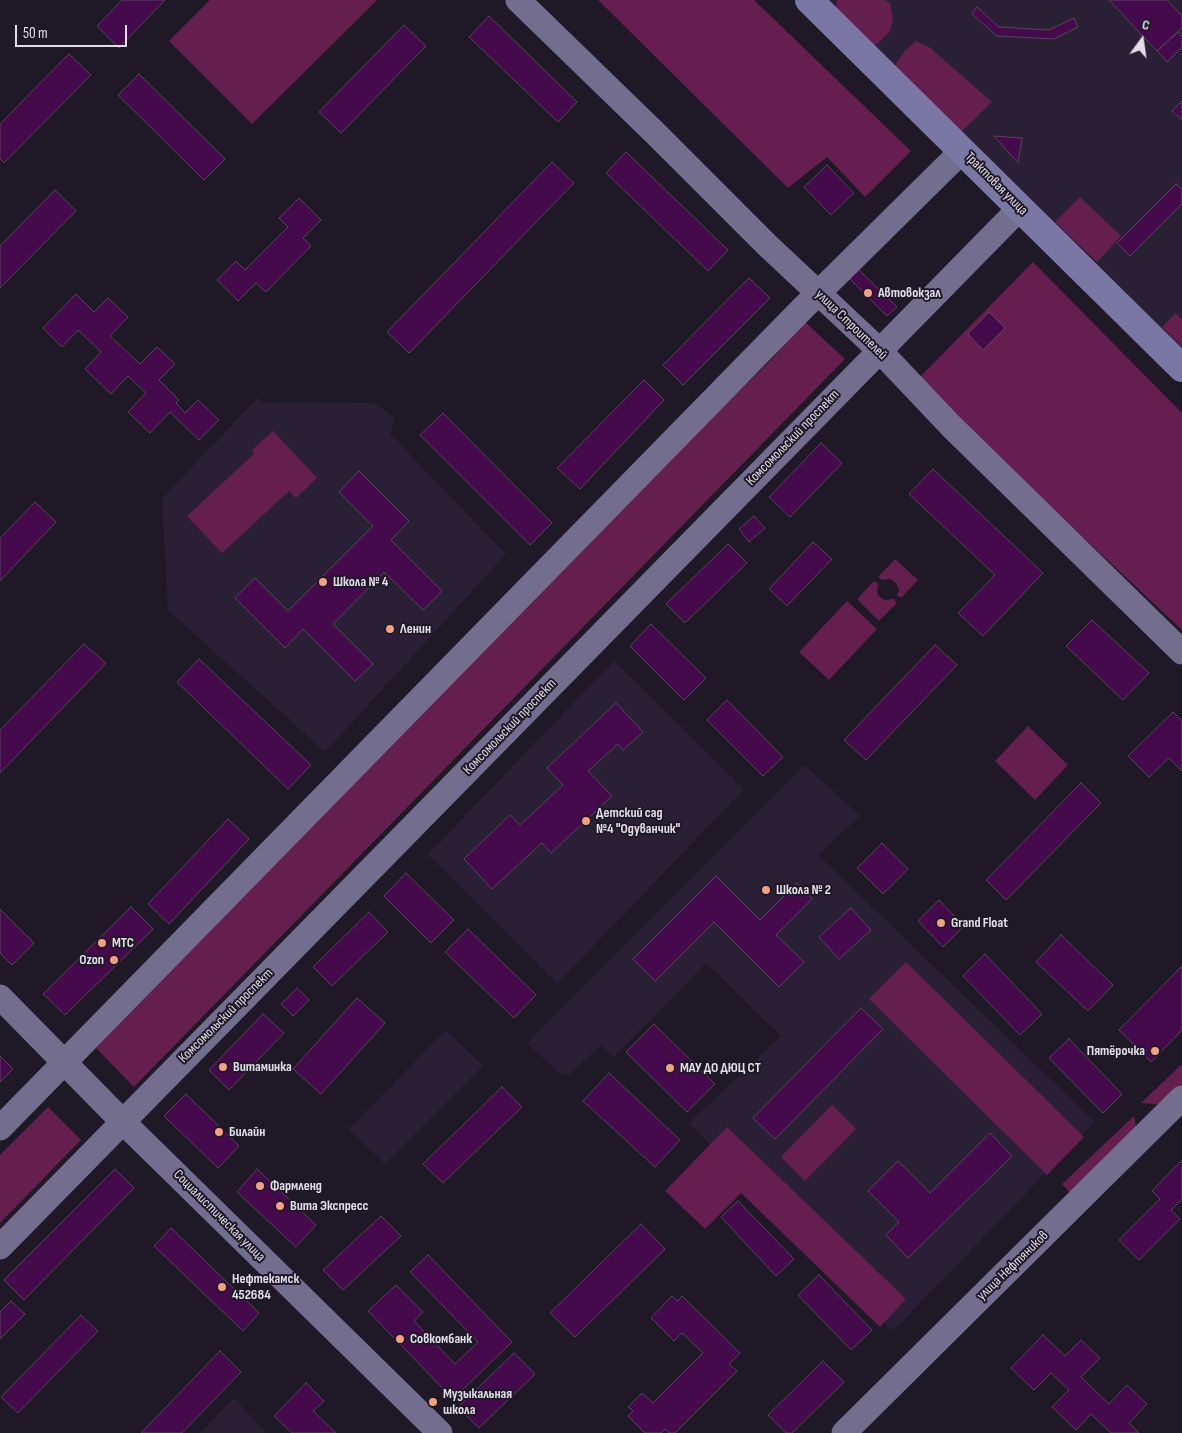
<!DOCTYPE html>
<meta charset="utf-8">
<style>
body{margin:0}
#map{position:relative;width:1182px;height:1433px;overflow:hidden;background:#1e1827;font-family:"Sofia Sans Condensed",sans-serif}
canvas{display:block}
.north{position:absolute;left:1117px;top:15px;width:50px;height:50px;-webkit-text-stroke:4px #1e1827;paint-order:stroke;rotate:14deg;font-size:14px;font-weight:700;line-height:20px;text-align:center;color:#e2dde8}
.north::after{content:'';display:block;margin:auto;width:18px;height:22px;background:#e2dde8;clip-path:polygon(50% 0,100% 100%,50% 72%,0 100%)}
.scale{position:absolute;left:15px;top:25px;width:112px;height:22px;box-sizing:border-box;border:2px solid #e2dde8;border-top:0;padding-left:6px;font-size:15px;line-height:18px;white-space:nowrap;color:#e2dde8;-webkit-text-stroke:4px #1e1827;paint-order:stroke}
</style>
<div id="map">
<canvas width="1182" height="1433"></canvas>
<div class="north">С</div>
<div class="scale">50 m</div>
</div>
<script>
const c = document.querySelector('canvas').getContext('2d');
c.lineJoin = 'round';
function fillPath(path, color) {
  c.fillStyle = color;
  c.fill(path, 'evenodd');
}
function poly(rows) {
  const path = new Path2D();
  for (const r of rows) {
    path.moveTo(r[0], r[1]);
    for (let i = 2; i < r.length; i += 2) path.lineTo(r[i], r[i + 1]);
  }
  return path;
}
function stroke(path, color, width, dash) {
  c.strokeStyle = color;
  c.lineWidth = width;
  c.lineCap = dash ? 'butt' : 'round';
  c.setLineDash(dash || []);
  c.stroke(path);
}
function label(font, color, halo, rows, align = 'center') {
  c.font = font + ' "Sofia Sans Condensed",sans-serif';
  c.lineWidth = 4;
  c.setLineDash([]);
  c.textBaseline = 'middle';
  c.strokeStyle = halo;
  c.fillStyle = color;
  for (const [text, x, y, turn = 0] of rows) {
    c.save();
    c.translate(x, y);
    c.rotate((+turn || 0) * Math.PI / 180);
    c.textAlign = isNaN(turn) ? turn : align;
    if (halo) c.strokeText(text, 0, 0);
    c.fillText(text, 0, 0);
    c.restore();
  }
}
const built = poly([
 [821,0,1182,0,1182,354],
 [257,398,263,402,374,403,395,418,390,434,506,554,325,752,168,610,162,499],
 [614,661,744,789,557,984,428,854],
 [805,765,860,816,818,855,1095,1122,893,1331,689,1123,781,1036,706,963,613,1058,601,1045,570,1074,561,1075,527,1043],
 [446,1030,483,1066,385,1164,349,1129],
 [234,1398,266,1433,200,1433]
]);
const green = poly([
 [210,0,377,0,252,124,169,41],
 [837,0,884,0,890,3,893,19,890,31,877,44,867,48,835,16],
 [916,41,929,47,992,102,962,131,952,131,891,72,903,53],
 [1080,197,1121,236,1097,262,1055,222],
 [1176,313,1182,319,1182,347,1162,327],
 [805,322,845,359,134,1087,96,1048,600,528,770,361],
 [273,431,317,478,296,498,289,491,222,553,187,516,254,454,252,450],
 [895,559,918,580,901,598,897,595,899,590,896,583,890,579,882,580,878,577],
 [874,581,878,584,877,593,880,597,885,600,893,599,897,603,879,621,857,599],
 [847,601,877,629,829,680,799,652],
 [1028,726,1068,765,1035,800,995,761],
 [906,962,1084,1137,1047,1175,869,999],
 [1182,1064,1182,1090,1166,1105,1141,1103],
 [832,1105,856,1129,805,1181,781,1157],
 [48,1107,81,1140,0,1223,0,1155],
 [1134,1116,1136,1127,1071,1194,1062,1184]
]);
const forest = poly([
 [598,0,754,0,911,151,865,197,827,157,788,188],
 [1033,262,1182,413,1182,630,916,381],
 [727,1127,906,1299,880,1327,741,1193,705,1229,665,1191]
]);
const building = poly([
 [122,0,165,0,119,48,97,26,122,0],
 [1109,0,1167,0,1182,16,1182,28,1157,51,1109,0],
 [977,7,999,27,1049,30,1074,18,1078,27,1054,39,997,36,972,14,977,7],
 [489,16,577,102,558,122,469,37,489,16],
 [404,25,426,46,341,133,319,112,404,25],
 [1178,32,1182,36,1182,47,1167,62,1157,51,1178,32],
 [69,54,91,75,4,163,0,159,0,124,69,54],
 [139,74,225,159,204,180,118,95,139,74],
 [1182,101,1182,120,1172,111,1182,101],
 [994,136,1022,138,1018,163,994,136],
 [626,152,728,250,708,271,606,173,626,152],
 [552,162,574,183,409,353,387,332,552,162],
 [827,165,854,193,831,215,804,187,827,165],
 [1176,184,1182,189,1182,204,1130,256,1117,243,1176,184],
 [55,190,76,211,0,288,0,246,55,190],
 [299,198,321,220,303,238,311,246,266,292,256,283,238,301,217,280,236,261,245,270,288,227,279,218,299,198],
 [857,268,897,307,887,316,848,277,857,268],
 [749,278,770,298,683,385,663,365,749,278],
 [76,294,94,312,108,298,128,317,110,336,140,364,157,347,175,364,159,380,179,400,176,403,185,413,198,400,219,420,199,440,170,412,150,433,128,412,146,393,128,376,111,394,85,369,101,352,78,330,62,347,43,328,76,294],
 [989,312,1005,328,983,350,968,334,989,312],
 [644,380,664,400,580,489,557,468,644,380],
 [443,413,552,523,530,545,420,435,443,413],
 [821,443,842,463,790,517,769,497,821,443],
 [933,469,1043,573,983,636,958,613,995,575,909,494,933,469],
 [359,471,409,521,391,540,442,591,423,610,384,572,333,624,373,664,355,681,303,629,285,648,235,598,255,578,288,611,373,526,339,492,359,471],
 [35,502,56,522,0,581,0,538,35,502],
 [754,516,765,528,749,542,739,529,754,516],
 [813,542,832,559,787,606,769,589,813,542],
 [728,544,747,563,685,623,666,604,728,544],
 [1092,620,1149,673,1123,700,1066,646,1092,620],
 [651,624,706,678,684,700,630,646,651,624],
 [84,644,106,663,0,773,0,730,84,644],
 [935,645,957,665,866,760,844,740,935,645],
 [199,659,311,765,288,789,177,682,199,659],
 [727,700,783,757,763,776,707,720,727,700],
 [616,703,643,732,623,750,618,744,588,771,612,796,551,853,542,843,492,889,464,859,510,815,520,825,563,785,547,768,616,703],
 [1173,712,1182,721,1182,771,1169,758,1149,777,1128,756,1173,712],
 [1081,783,1101,803,1006,900,986,880,1081,783],
 [228,819,249,839,169,924,148,904,228,819],
 [882,843,908,869,883,894,857,868,882,843],
 [406,873,454,920,431,943,384,896,406,873],
 [716,876,760,920,797,883,812,899,776,935,804,962,779,987,714,922,655,981,633,959,716,876],
 [939,900,964,926,943,947,918,921,939,900],
 [131,907,153,929,65,1015,43,994,131,907],
 [851,908,871,930,839,959,819,937,851,908],
 [0,909,34,943,12,965,0,953,0,909],
 [369,912,388,932,332,986,313,967,369,912],
 [468,929,536,995,514,1018,445,952,468,929],
 [1061,935,1113,985,1088,1011,1036,962,1061,935],
 [985,954,1042,1014,1020,1035,963,976,985,954],
 [1182,966,1182,1030,1151,1062,1119,1030,1182,966],
 [297,988,309,1000,293,1016,281,1004,297,988],
 [357,998,385,1023,321,1094,293,1069,357,998],
 [861,1008,883,1029,775,1139,753,1118,861,1008],
 [263,1014,284,1033,229,1090,209,1070,263,1014],
 [654,1024,715,1084,687,1112,626,1052,654,1024],
 [1069,1039,1122,1094,1103,1113,1049,1058,1069,1039],
 [0,1056,13,1069,0,1082,0,1056],
 [609,1073,680,1140,655,1167,583,1101,609,1073],
 [502,1087,522,1107,443,1183,423,1164,502,1087],
 [186,1094,239,1146,218,1168,164,1116,186,1094],
 [990,1133,1012,1156,908,1258,886,1235,899,1222,868,1191,898,1161,930,1193,990,1133],
 [1182,1160,1182,1199,1171,1210,1180,1219,1139,1260,1119,1240,1160,1199,1152,1191,1182,1160],
 [115,1169,134,1188,24,1300,4,1280,115,1169],
 [257,1169,316,1225,296,1247,237,1192,257,1169],
 [738,1201,794,1259,776,1276,721,1217,738,1201],
 [381,1216,401,1236,343,1290,323,1270,381,1216],
 [641,1224,665,1249,575,1337,550,1313,641,1224],
 [171,1228,259,1313,243,1331,154,1246,171,1228],
 [428,1255,512,1342,453,1399,368,1311,396,1285,423,1312,414,1321,455,1364,478,1342,410,1272,428,1255],
 [819,1275,872,1330,851,1350,798,1295,819,1275],
 [672,1296,678,1301,682,1296,740,1353,729,1364,737,1371,675,1433,669,1433,665,1429,661,1433,645,1433,628,1416,633,1411,628,1407,642,1393,653,1403,703,1353,682,1333,674,1341,651,1318,672,1296],
 [11,1301,25,1314,0,1339,0,1312,11,1301],
 [81,1315,98,1331,18,1413,1,1397,81,1315],
 [1043,1335,1065,1356,1081,1340,1100,1358,1081,1377,1109,1404,1127,1385,1147,1404,1129,1423,1139,1433,1111,1433,1091,1414,1076,1430,1052,1407,1069,1390,1051,1373,1034,1390,1011,1368,1043,1335],
 [220,1351,241,1372,182,1433,141,1433,220,1351],
 [514,1353,535,1374,479,1428,458,1407,514,1353],
 [823,1361,844,1382,792,1433,786,1433,768,1415,823,1361],
 [306,1383,324,1401,313,1411,336,1433,292,1433,274,1416,306,1383]
]);
const secondary = poly([
 [518,0,655,133,767,245,879,350,951,426,1182,652],
 [0,997,122,1121,440,1433],
 [0,1128,802,309,962,151],
 [0,1247,1020,208],
 [844,1433,1182,1098]
]);
const primary = poly([
 [809,0,1182,368]
]);
const markers = [
 [868,293,5,"#f3a081"],
 [323,582,5,"#f3a081"],
 [390,629,5,"#f3a081"],
 [586,821,5,"#f3a081"],
 [766,890,5,"#f3a081"],
 [941,923,5,"#f3a081"],
 [102,943,5,"#f3a081"],
 [114,960,5,"#f3a081"],
 [1155,1051,5,"#f3a081"],
 [223,1067,5,"#f3a081"],
 [670,1068,5,"#f3a081"],
 [219,1132,5,"#f3a081"],
 [260,1186,5,"#f3a081"],
 [280,1206,5,"#f3a081"],
 [222,1287,5,"#f3a081"],
 [400,1339,5,"#f3a081"],
 [433,1402,5,"#f3a081"]
];
const streetNames = [
 ["Трактовая улица",996,184,45],
 ["улица Строителей",851,325,44],
 ["Комсомольский проспект",793,438,-46],
 ["Комсомольский проспект",510,727,-46],
 ["Комсомольский проспект",226,1016,-45],
 ["Социалистическая улица",219,1216,45],
 ["улица Нефтяников",1013,1266,-44]
];
const poiNames = [
 ["Автовокзал",878,293],
 ["Школа № 4",333,582],
 ["Ленин",400,629],
 ["Детский сад",596,813],
 ["№4 \"Одуванчик\"",596,829],
 ["Школа № 2",776,890],
 ["Grand Float",951,923],
 ["МТС",112,943],
 ["Ozon",104,960,"right"],
 ["Пятёрочка",1145,1051,"right"],
 ["Витаминка",233,1067],
 ["МАУ ДО ДЮЦ СТ",680,1068],
 ["Билайн",229,1132],
 ["Фармленд",270,1186],
 ["Вита Экспресс",290,1206],
 ["Нефтекамск",232,1279],
 ["452684",232,1295],
 ["Совкомбанк",410,1339],
 ["Музыкальная",443,1394],
 ["школа",443,1410]
];
fillPath(built, '#292035');
fillPath(green, '#651f4f');
fillPath(forest, '#661d4f');
fillPath(building, '#450a4c');
stroke(building, '#544655', 1);
stroke(secondary, '#736d8e', 25);
stroke(primary, '#7b77a5', 28);
for (const [x, y, r, color] of markers) {
  const dot = new Path2D();
  dot.arc(x, y, r, 0, 2 * Math.PI);
  c.fillStyle = color;
  c.fill(dot);
  stroke(dot, '#1e1827', 2);
}
label('14px', '#e2dde8', '#1e1827', streetNames);
label('bold 14px', '#e2dde8', '#1e1827', poiNames, 'left');
</script>
